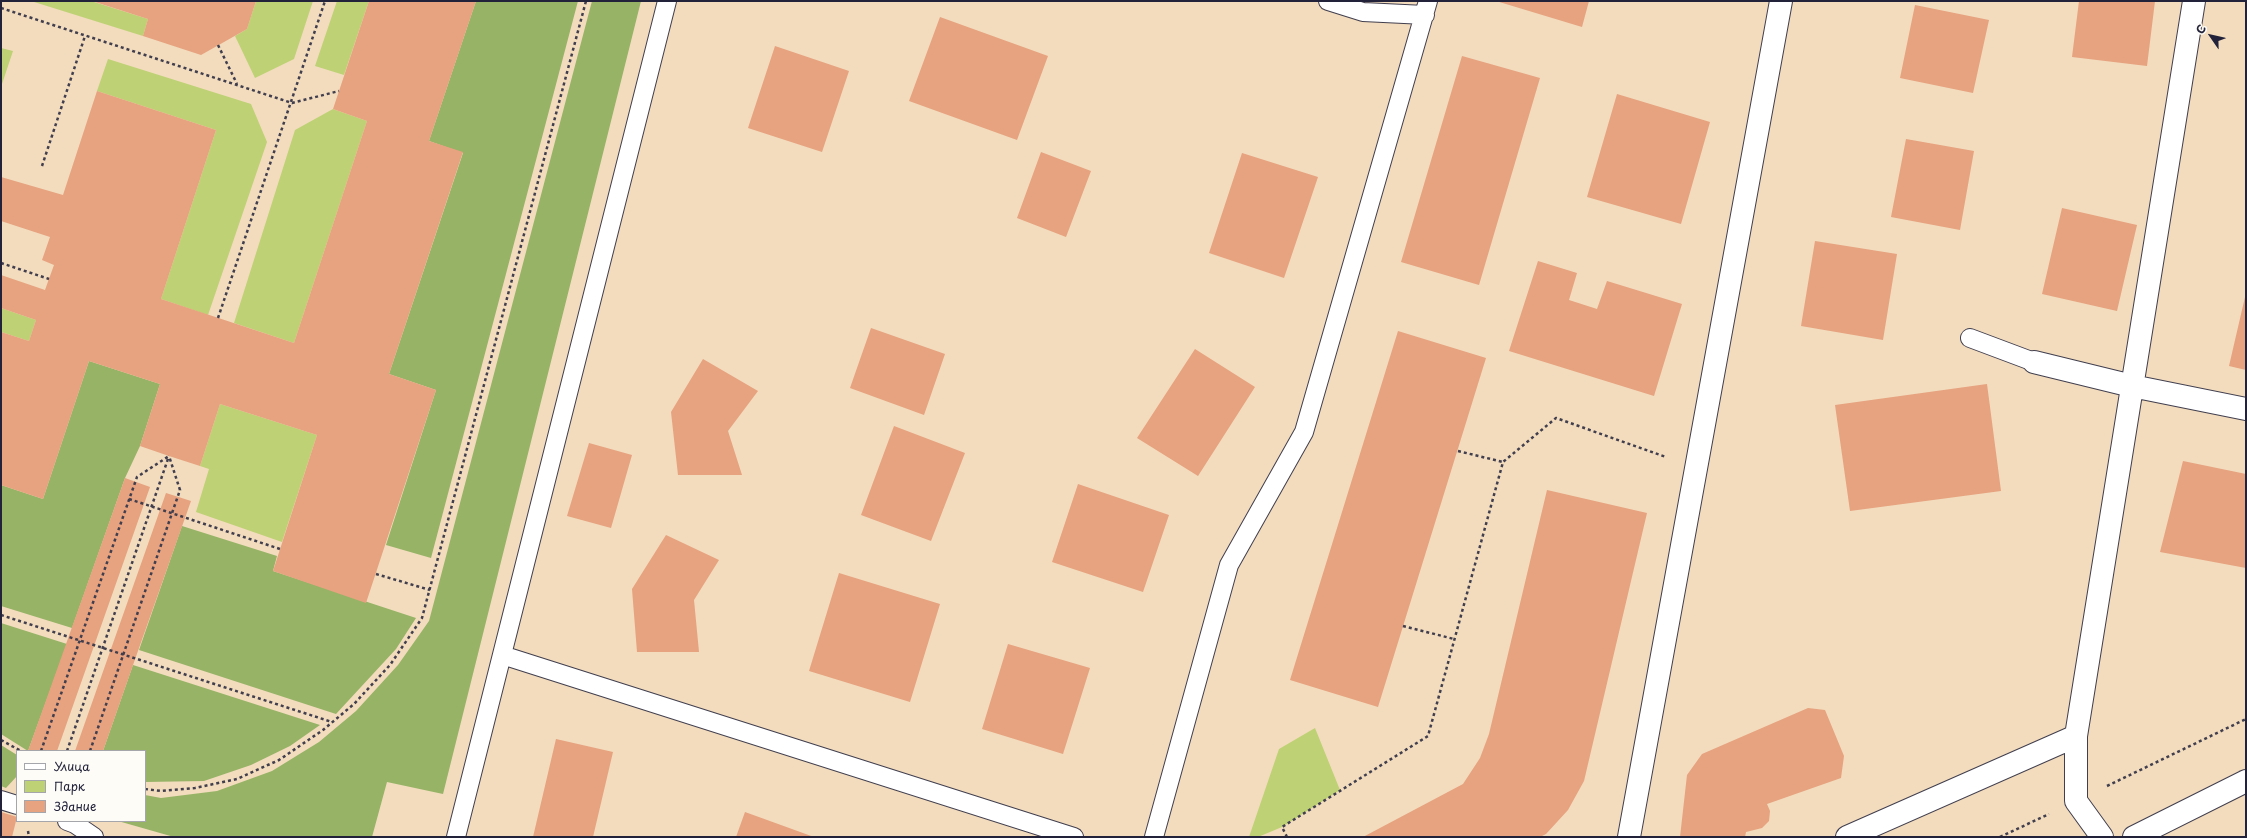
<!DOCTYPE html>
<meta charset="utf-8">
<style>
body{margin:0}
#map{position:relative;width:2247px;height:838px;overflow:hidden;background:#f2dcbd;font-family:"Playpen Sans",sans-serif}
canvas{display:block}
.frame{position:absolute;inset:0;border:2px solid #22223b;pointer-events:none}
.legend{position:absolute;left:16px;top:750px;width:130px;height:72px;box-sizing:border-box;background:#fdfcf7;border:1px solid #a5a5ac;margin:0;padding:5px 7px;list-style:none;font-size:12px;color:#22223b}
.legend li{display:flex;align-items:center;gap:8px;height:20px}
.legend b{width:20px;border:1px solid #a5a5ac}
.north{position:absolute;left:2191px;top:16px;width:40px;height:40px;-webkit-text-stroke:3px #fdfcf7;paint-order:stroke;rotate:304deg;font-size:11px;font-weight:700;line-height:16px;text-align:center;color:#22223b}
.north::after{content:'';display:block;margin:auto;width:14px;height:18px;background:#22223b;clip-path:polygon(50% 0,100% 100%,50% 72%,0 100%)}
</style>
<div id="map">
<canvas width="2247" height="838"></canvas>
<div class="frame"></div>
<ul class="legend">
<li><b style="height:5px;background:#fff"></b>Улица</li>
<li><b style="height:11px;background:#bed174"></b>Парк</li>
<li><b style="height:11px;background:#e7a27f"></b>Здание</li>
</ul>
<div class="north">С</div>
</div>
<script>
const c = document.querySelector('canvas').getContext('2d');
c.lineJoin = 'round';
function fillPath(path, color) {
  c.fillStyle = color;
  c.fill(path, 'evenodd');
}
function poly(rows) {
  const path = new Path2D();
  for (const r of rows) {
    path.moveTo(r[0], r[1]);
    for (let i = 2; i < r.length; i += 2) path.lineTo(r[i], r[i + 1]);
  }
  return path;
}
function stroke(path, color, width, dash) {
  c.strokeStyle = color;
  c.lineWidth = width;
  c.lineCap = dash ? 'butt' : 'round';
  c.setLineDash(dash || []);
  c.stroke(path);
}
const green = poly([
 [31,1,91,1,148,19,143,36],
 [256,1,313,1,294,59,255,78,235,36,247,29],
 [337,1,369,1,344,75,315,66],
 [1,48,13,51,1,87],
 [108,59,251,104,267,142,208,315,161,299,216,130,97,91],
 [333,109,367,121,294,343,234,323,295,130],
 [1,308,36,320,29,341,1,332],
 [220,404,317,435,282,542,196,512,209,469,200,466],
 [1315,728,1340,790,1282,827,1258,837,1249,837,1279,749]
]);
const forest = poly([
 [476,1,578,1,431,558,386,545,436,390,389,374,463,153,429,141],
 [592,1,641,1,443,794,387,782,372,837,174,837,118,821,145,821,145,795,161,798,217,791,272,771,319,742,356,711,398,665,429,621],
 [89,361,160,384,140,446,125,478,72,628,1,606,1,485,43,499],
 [182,526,277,556,273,571,416,618,396,649,336,714,139,650],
 [1,623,67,644,28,751,1,734],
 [133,665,320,725,290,746,251,765,204,781,145,782,145,751,103,751],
 [1,745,17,755,17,776,6,788,1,786]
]);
const building = poly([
 [92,1,256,1,247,29,201,55,143,36,148,19],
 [369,1,476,1,429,141,463,152,389,374,436,390,366,603,273,571,317,435,220,404,200,466,169,456,140,446,160,384,89,361,43,499,1,485,1,332,29,341,36,320,1,308,1,275,45,290,54,265,42,260,50,237,1,221,1,177,63,195,97,91,216,130,161,299,294,343,367,121,333,109],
 [1496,1,1589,1,1582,27],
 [2079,1,2155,1,2147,66,2072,57],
 [1915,5,1989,20,1973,93,1900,78],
 [940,17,1048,56,1017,140,909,101],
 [775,46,849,71,822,152,748,128],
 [1462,56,1540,78,1479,285,1401,262],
 [1617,94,1710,122,1681,224,1587,197],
 [1906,139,1974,151,1960,230,1891,217],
 [1041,152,1091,171,1066,237,1017,218],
 [1242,153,1318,177,1284,278,1209,253],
 [2062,208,2137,225,2117,311,2042,294],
 [1815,241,1897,254,1883,340,1801,326],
 [1538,261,1577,273,1569,300,1597,309,1607,281,1682,304,1654,396,1509,351],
 [2245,297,2246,297,2246,370,2229,366],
 [871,328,945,354,924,415,850,388],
 [1398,331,1486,358,1378,707,1290,680],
 [1195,349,1255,387,1198,476,1137,438],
 [703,359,758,391,728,431,742,475,678,475,671,412],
 [1987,384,2001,491,1850,511,1835,405],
 [894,426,965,453,931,541,861,515],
 [589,443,632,455,611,528,567,516],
 [2183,461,2246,474,2246,568,2160,552],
 [125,478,150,487,57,751,28,751],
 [1078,484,1169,515,1143,592,1052,562],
 [1547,490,1647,513,1584,781,1568,810,1546,834,1540,837,1363,837,1463,784,1480,758,1489,734],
 [166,493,191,501,133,665,103,751,75,751],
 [666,535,719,560,694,600,699,652,637,652,632,589],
 [839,573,940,604,910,702,809,671],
 [1008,644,1090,668,1063,754,982,729],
 [1808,708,1825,710,1844,756,1841,778,1767,804,1770,811,1769,821,1762,828,1746,832,1745,837,1680,837,1687,775,1702,754],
 [556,739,613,752,593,837,533,837],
 [1,812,17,817,12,837,1,837],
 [745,812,814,837,736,837]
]);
const path = poly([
 [1,8,292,103,339,91],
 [218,45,237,84],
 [42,166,85,36],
 [1,263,49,279],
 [218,318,325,1],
 [1458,451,1503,462],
 [129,499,280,549],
 [376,574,430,590],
 [1,615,332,722],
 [1403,626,1454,639],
 [1,740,21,751],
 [41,751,137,477,169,456],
 [67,751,169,456],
 [90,751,180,490,169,456],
 [2107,786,2246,719],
 [145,789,161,791,195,788,237,779,279,760,323,730,354,704,390,665,422,618,586,1],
 [28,831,29,837],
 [1287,837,1282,827,1428,736,1503,462,1556,418,1666,457],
 [2000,837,2049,814]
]);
const service = poly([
 [1328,1,1363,12,1425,15],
 [1970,338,2034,362],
 [502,655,1074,837],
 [1,800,17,805],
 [67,821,75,824,94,837],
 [456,837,667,1],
 [1154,837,1229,565,1304,432,1428,1]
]);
const minor = poly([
 [2034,362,2132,386,2246,409],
 [1629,837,1781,1],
 [1847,837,2076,736],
 [2102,837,2076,801,2076,736,2194,1]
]);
const secondary = poly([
 [2134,837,2246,781]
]);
fillPath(green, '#bed174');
fillPath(forest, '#96b366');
fillPath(building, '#e7a27f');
stroke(service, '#413e4e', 20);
stroke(minor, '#413e4e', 24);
stroke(secondary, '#413e4e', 24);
stroke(path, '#413e4e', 2.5, [3, 3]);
stroke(service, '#fff', 18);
stroke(minor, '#fff', 22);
stroke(secondary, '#fff', 22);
</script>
